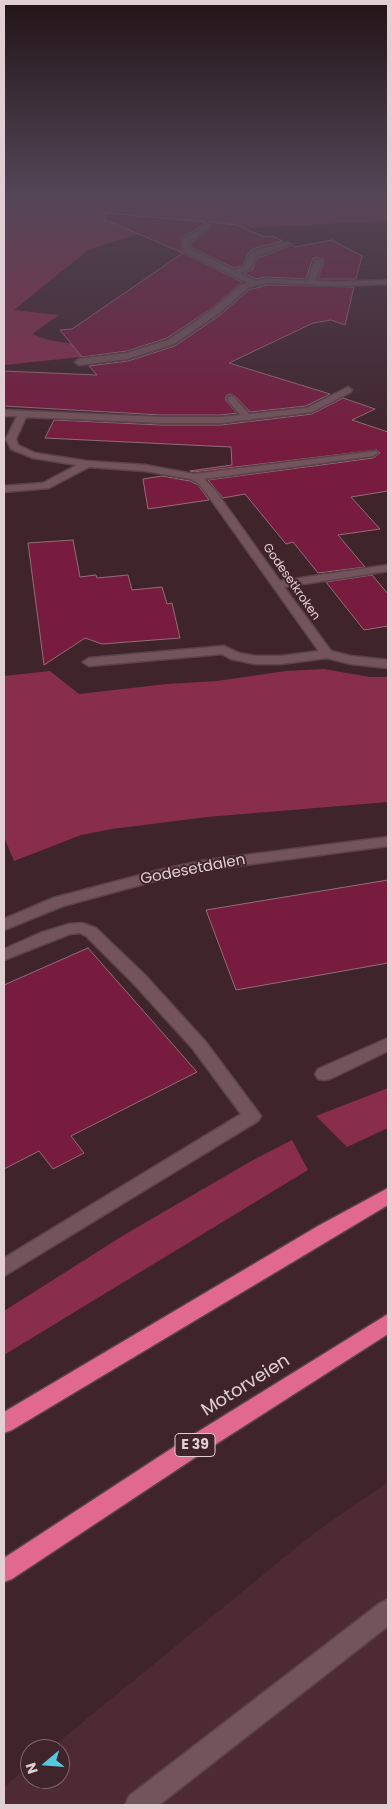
<!DOCTYPE html>
<style>
body{margin:0}
#map{position:relative;width:392px;height:1809px;overflow:hidden;background:#40242c;font-family:Poppins,sans-serif}
canvas{display:block}
.frame{position:absolute;inset:0;border:5px solid #e2cfd3;pointer-events:none}
.north{position:absolute;left:20px;top:1739px;width:50px;height:50px;box-sizing:border-box;background:#40242c;border:1px solid #81686f;border-radius:50%;rotate:252deg;font-size:14px;font-weight:700;line-height:20px;text-align:center;color:#e2cfd3}
.north::after{content:'';display:block;margin:auto;width:18px;height:22px;background:#55cadf;clip-path:polygon(50% 0,100% 100%,50% 72%,0 100%)}
</style>
<div id="map">
<canvas width="392" height="1809"></canvas>
<div class="frame"></div>
<div class="north">N</div>
</div>
<script>
const c = document.querySelector('canvas').getContext('2d');
c.lineJoin = 'round';
function fillPath(path, color) {
  c.fillStyle = color;
  c.fill(path, 'evenodd');
}
function poly(rows) {
  const path = new Path2D();
  for (const r of rows) {
    path.moveTo(r[0], r[1]);
    for (let i = 2; i < r.length; i += 2) path.lineTo(r[i], r[i + 1]);
  }
  return path;
}
function stroke(path, color, width, dash) {
  c.strokeStyle = color;
  c.lineWidth = width;
  c.lineCap = dash ? 'butt' : 'round';
  c.setLineDash(dash || []);
  c.stroke(path);
}
function label(font, color, halo, rows, align = 'center') {
  c.font = font + ' Poppins,sans-serif';
  c.lineWidth = 4;
  c.setLineDash([]);
  c.textBaseline = 'middle';
  c.strokeStyle = halo;
  c.fillStyle = color;
  for (const [text, x, y, turn = 0] of rows) {
    c.save();
    c.translate(x, y);
    c.rotate((+turn || 0) * Math.PI / 180);
    c.textAlign = isNaN(turn) ? turn : align;
    if (halo) c.strokeText(text, 0, 0);
    c.fillText(text, 0, 0);
    c.restore();
  }
}
const built = poly([
 [388,1482,388,1805,4,1805,4,1787,30,1765,30,1779,60,1779,60,1749,50,1749,313,1534]
]);
const forest = poly([
 [4,192,388,192,388,221,141,233,88,250,14,310,59,315,32,334,48,340,89,346,90,356,4,365],
 [324,669,370,677,388,677,388,802,207,817,112,829,81,835,14,861,4,837,4,676,50,671,79,694,167,684,217,681,286,671],
 [388,1088,388,1128,347,1147,316,1116],
 [292,1140,308,1170,4,1355,4,1311,124,1235,253,1160]
]);
const building = poly([
 [106,213,206,222,181,239,183,253,104,219,106,213],
 [210,222,237,225,264,237,272,236,283,241,255,248,248,253,243,265,234,268,192,248,190,244,211,227,210,222],
 [332,240,362,256,356,279,318,279,324,260,316,257,313,258,306,279,267,277,256,279,244,273,252,270,257,258,263,256,292,245,295,247,332,240],
 [183,253,242,282,212,308,167,338,127,351,82,357,60,330,72,329,183,253],
 [267,285,354,287,345,325,331,320,313,323,229,363,330,394,306,406,250,412,235,396,230,394,226,396,226,401,237,413,221,415,161,415,4,406,4,371,97,375,89,366,128,361,175,346,220,315,249,290,267,285],
 [343,398,375,409,352,420,388,432,388,491,351,497,380,529,338,535,365,567,318,573,293,542,286,544,245,494,223,498,208,480,373,458,380,453,377,450,194,472,190,471,232,465,231,447,45,438,54,420,161,425,221,425,312,414,343,398],
 [162,476,190,481,198,485,209,500,148,509,143,479,162,476],
 [73,540,80,577,96,575,97,578,128,575,132,590,162,587,167,604,172,603,180,638,102,644,85,638,44,665,28,543,73,540],
 [372,575,388,594,388,626,364,630,326,582,372,575],
 [388,880,388,963,236,990,206,910,388,880],
 [88,948,197,1072,71,1136,84,1153,53,1169,39,1151,4,1169,4,985,88,948]
]);
const lane = poly([
 [208,223,210,224,210,226,188,243,190,249,234,270,244,266,250,254,256,250,287,242,291,244,262,254,256,257,250,269,240,273,259,283,252,285,184,252,182,241,208,223],
 [315,259,322,261,315,283,311,285,307,283,315,259],
 [231,396,234,397,251,416,251,420,245,420,228,401,228,397,231,396],
 [224,646,239,653,255,656,281,656,327,650,333,654,327,658,281,664,255,664,231,659,222,654,89,666,83,662,89,658,224,646],
 [82,923,96,928,145,975,205,1041,261,1116,258,1121,4,1276,4,1258,241,1114,193,1049,133,983,86,936,80,933,70,934,4,960,4,949,40,933,69,924,82,923],
 [388,1038,388,1051,330,1079,324,1080,318,1079,315,1074,318,1069,388,1038],
 [388,1599,388,1626,159,1805,125,1805,129,1796,380,1603,388,1599]
]);
const street = poly([
 [267,279,337,282,388,280,388,284,337,286,267,283,256,285,248,288,219,313,174,344,127,359,79,365,75,362,79,359,127,353,168,340,213,309,242,284,267,279],
 [348,387,352,390,351,392,312,412,221,423,161,423,26,417,16,439,18,445,35,453,87,461,145,465,194,474,376,451,378,453,373,456,204,479,215,490,280,581,388,565,388,571,284,587,331,651,351,656,388,660,388,668,351,664,323,657,207,494,199,484,191,479,145,471,89,467,49,488,4,492,4,486,43,483,77,465,33,458,11,449,6,439,17,416,4,416,4,410,161,417,221,417,307,408,348,387]
]);
const secondary = poly([
 [388,837,388,846,207,870,159,880,63,906,4,930,4,919,53,898,159,870,207,860,388,837]
]);
const highway = poly([
 [388,1188,388,1205,12,1430,4,1433,4,1412,318,1226,388,1188],
 [388,1314,388,1334,199,1455,12,1579,4,1582,4,1558,183,1441,388,1314]
]);
const farStreetnames = [
 ["Godesetkroken",291,582,55]
];
const shields = [
 [195,1445,40]
];
const shieldNames = [
 ["E 39",195,1445]
];
const streetNames = [
 ["Godesetdalen",193,870,-11]
];
const nearStreetnames = [
 ["Motorveien",246,1386,-32]
];
fillPath(built, '#4e2a35');
fillPath(forest, '#892d4d');
fillPath(building, '#771c3f');
stroke(building, '#906e76', 1);
stroke(lane, '#5b4349', 3);
stroke(street, '#5b4349', 3);
stroke(secondary, '#5b4349', 3);
stroke(highway, '#5b4349', 3);
fillPath(lane, '#74545c');
fillPath(street, '#74545c');
fillPath(secondary, '#74545c');
fillPath(highway, '#e1698f');
const sky = c.createLinearGradient(0, 0, 0, 445);
sky.addColorStop(0, '#231418');
sky.addColorStop(0.43, '#534556');
sky.addColorStop(1, '#53455600');
c.fillStyle = sky;
c.fillRect(0, 0, 392, 445);
label('12px', '#e2cfd3', '#40242c', farStreetnames);
for (const [x, y, w] of shields) {
  const box = new Path2D();
  box.roundRect(x - w / 2, y - 11.5, w, 23, 4);
  c.fillStyle = '#40242c';
  c.fill(box);
  stroke(box, '#e2cfd3', 1);
}
label('bold 14px', '#e2cfd3', null, shieldNames);
label('15px', '#e2cfd3', '#40242c', streetNames);
label('18px', '#e2cfd3', '#40242c', nearStreetnames);
</script>
